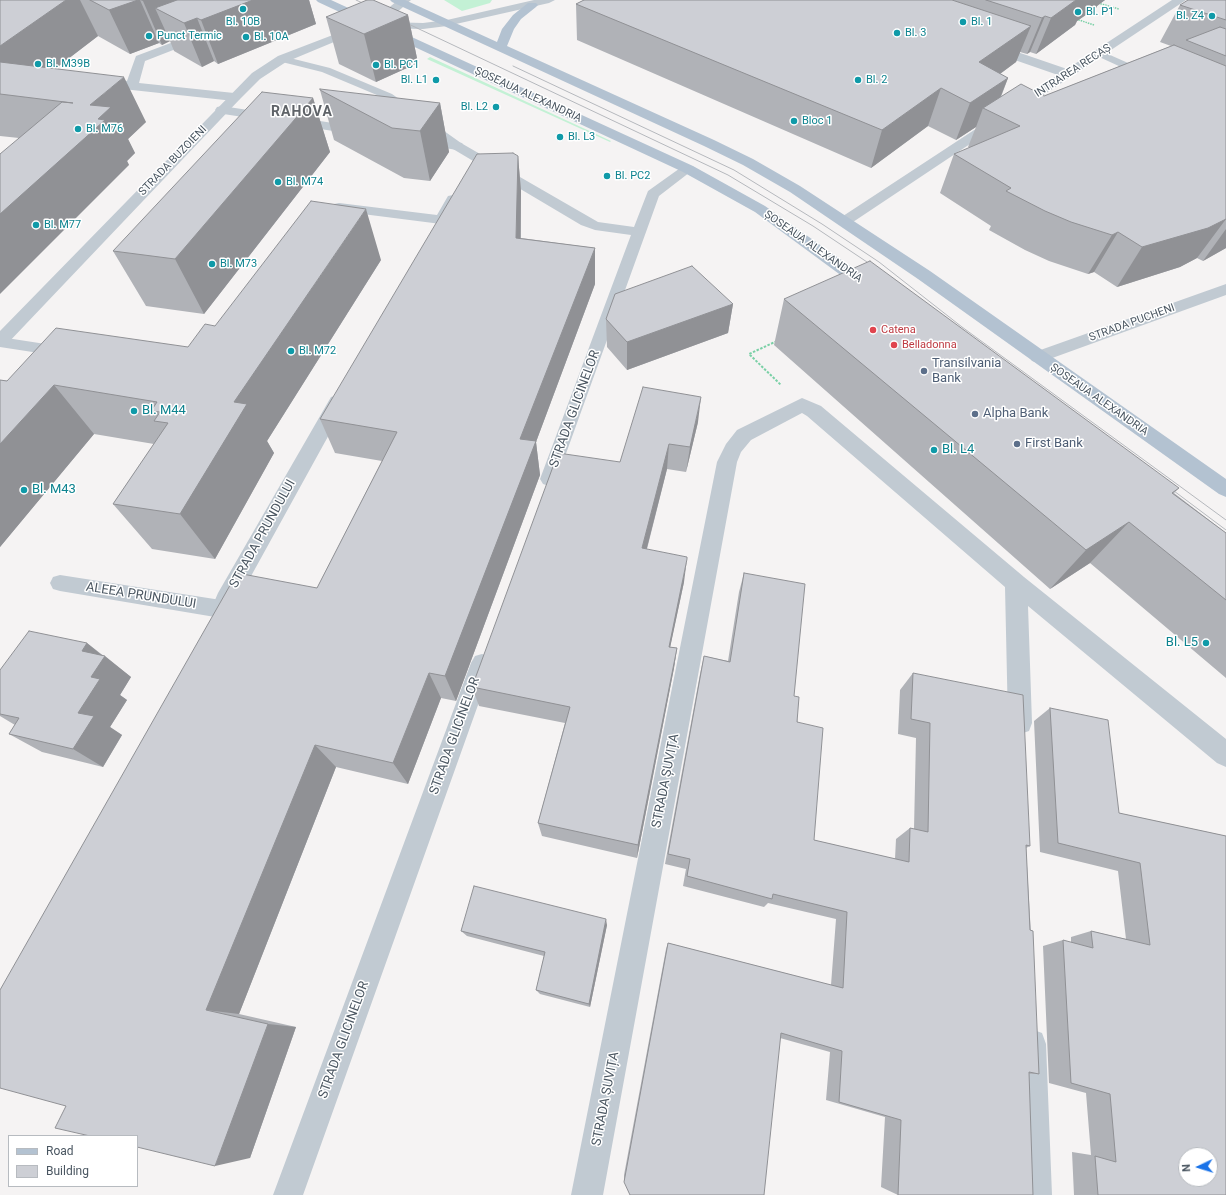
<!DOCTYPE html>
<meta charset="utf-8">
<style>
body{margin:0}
#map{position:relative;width:1226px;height:1195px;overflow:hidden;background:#f5f3f3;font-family:Roboto,sans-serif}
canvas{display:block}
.legend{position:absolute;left:8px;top:1135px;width:130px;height:52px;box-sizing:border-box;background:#fff;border:1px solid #b7bbc0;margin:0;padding:5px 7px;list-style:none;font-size:12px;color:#4a5661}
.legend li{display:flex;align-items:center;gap:8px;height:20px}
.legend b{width:20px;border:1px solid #b7bbc0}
.north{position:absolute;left:1178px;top:1147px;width:40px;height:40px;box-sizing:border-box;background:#fff;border:1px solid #b7bbc0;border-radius:50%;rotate:266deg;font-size:11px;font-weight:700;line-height:16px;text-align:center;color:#4a5661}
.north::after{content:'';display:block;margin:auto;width:14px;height:18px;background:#1a73e8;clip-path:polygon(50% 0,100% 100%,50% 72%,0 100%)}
</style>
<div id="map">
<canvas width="1226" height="1195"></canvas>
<ul class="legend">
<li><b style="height:5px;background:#b3c2d1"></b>Road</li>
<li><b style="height:11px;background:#cdcfd5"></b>Building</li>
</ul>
<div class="north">N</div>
</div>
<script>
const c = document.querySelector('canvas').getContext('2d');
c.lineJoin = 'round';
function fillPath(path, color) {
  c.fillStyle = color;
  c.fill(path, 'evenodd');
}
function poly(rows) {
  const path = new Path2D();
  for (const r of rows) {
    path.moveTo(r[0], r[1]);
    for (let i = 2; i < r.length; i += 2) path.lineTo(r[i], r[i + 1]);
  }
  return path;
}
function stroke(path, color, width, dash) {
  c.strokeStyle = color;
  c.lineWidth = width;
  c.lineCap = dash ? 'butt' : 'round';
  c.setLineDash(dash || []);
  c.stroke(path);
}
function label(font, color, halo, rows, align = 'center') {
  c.font = font + ' Roboto,sans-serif';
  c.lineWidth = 3;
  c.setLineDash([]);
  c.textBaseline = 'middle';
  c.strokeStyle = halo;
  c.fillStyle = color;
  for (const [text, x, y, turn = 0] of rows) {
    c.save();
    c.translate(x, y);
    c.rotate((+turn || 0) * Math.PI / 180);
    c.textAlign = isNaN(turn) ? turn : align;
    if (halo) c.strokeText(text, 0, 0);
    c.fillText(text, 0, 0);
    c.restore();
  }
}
const green = poly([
 [444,0,492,0,490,3,462,11],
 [430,57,611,141,610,142,427,59]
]);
const pathFar1 = poly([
 [1098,3,1119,9],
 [1076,19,1094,25]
]);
const path = poly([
 [777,341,749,354,781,385]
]);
const service = poly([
 [1101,51,1153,74,1155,76,1153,78,1149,79,1145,78,1097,56,1096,54,1097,52,1101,51],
 [282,56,330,68,392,94,461,143,598,222,634,227,648,191,683,166,693,166,694,169,659,196,555,484,549,486,543,484,540,479,631,235,595,230,581,225,453,149,384,98,322,72,278,61,276,59,278,57,282,56],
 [453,195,458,196,460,199,446,223,441,224,339,211,334,210,332,207,334,204,339,203,437,215,448,196,453,195],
 [0,337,65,347,71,348,73,352,71,356,65,357,0,347,0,337],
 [60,575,221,600,228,603,231,609,228,615,221,618,60,591,53,589,50,583,53,577,60,575],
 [482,654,489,656,493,663,303,1195,273,1195,471,663,475,656,482,654]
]);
const minor = poly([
 [1172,0,1186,0,850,224,845,226,840,224,837,221,840,218,1058,75,986,50,984,47,986,44,994,44,1067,69,1172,0],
 [200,32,204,34,206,36,204,38,145,61,139,83,234,93,239,94,240,97,239,100,234,101,132,90,99,86,95,85,93,82,95,79,99,78,127,81,136,56,200,32],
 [222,106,359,127,364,128,366,131,364,134,359,135,217,113,215,110,217,107,222,106],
 [419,136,457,142,462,143,464,146,462,149,457,150,414,143,412,140,414,137,419,136],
 [338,395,345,397,347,402,234,607,226,609,218,607,215,600,218,593,331,397,338,395],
 [802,398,821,406,1024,577,1226,739,1226,767,1217,763,1028,606,1032,723,1029,731,1020,734,1011,731,1008,723,1005,587,807,416,802,413,751,440,741,452,737,462,603,1195,571,1195,717,462,726,444,737,430,802,398],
 [1031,1029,1042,1033,1046,1044,1052,1195,1020,1195,1016,1044,1020,1033,1031,1029]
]);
const tertiary = poly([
 [398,0,411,0,386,22,423,23,447,20,534,0,555,0,549,3,447,26,423,29,376,28,346,37,286,62,260,79,239,100,6,345,0,347,0,331,252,73,278,56,338,33,371,23,398,0],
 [1226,284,1226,295,1044,361,1038,363,1032,361,1029,357,1032,353,1226,284]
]);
const primary = poly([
 [316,0,331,0,693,166,765,206,877,285,879,289,877,293,871,294,865,293,755,212,683,172,318,2,316,0],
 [390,0,405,0,497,42,502,29,513,15,528,3,536,3,538,5,536,7,521,19,514,29,507,46,714,140,753,159,800,186,930,271,1226,479,1226,497,1219,494,918,279,790,192,743,165,704,146,392,2,390,0]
]);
const tram = poly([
 [356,0,371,7],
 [400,20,728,175,813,226,876,268],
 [513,66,734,170,822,224,879,262,962,327,1226,520],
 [1166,485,1226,530]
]);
const wall = poly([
 [0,0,309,0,316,24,218,64,214,61,202,67,174,51,170,41,162,45,159,43,130,54,98,36,56,68,146,122,128,139,135,153,127,161,129,165,19,138,0,136],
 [584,0,1105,0,1097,6,1096,8,1077,21,1075,25,1036,54,1030,52,1027,54,1020,52,1016,62,1000,74,1008,78,1001,97,1044,96,1171,46,1160,42,1180,5,1226,0,1226,248,1203,261,1197,258,1180,267,1117,287,1094,272,1088,274,1049,261,1025,250,989,230,991,226,940,193,954,154,970,148,968,147,976,127,956,140,928,126,871,168,577,40,576,4],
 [408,15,418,63,376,82,339,64,326,17],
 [320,90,440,103,449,152,430,181,404,178,334,140],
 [313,98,330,152,204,314,146,306,113,251],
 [518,156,521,191,521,238,595,248,595,284,536,442,540,475,456,701,441,698,408,784,336,767,239,1014,296,1027,250,1158,66,1106,317,588,382,461,335,453,320,419],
 [381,260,267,441,274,453,215,559,152,549,113,504,154,444,94,434,0,547,0,380,7,381,188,347,215,326],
 [784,299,1179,488,1174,493,1226,533,1226,678,1090,563,1050,589,774,345],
 [733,304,728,333,627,370,607,347,606,319],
 [698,422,686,472,667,469,647,549,684,582,670,647,677,648,674,668,637,858,542,836,538,823,565,723,479,706,472,687,620,462],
 [744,573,794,696,814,840,895,859,896,839,910,828,914,829,916,738,898,734,900,690,913,673,1030,846,1026,848,1039,1074,1029,1074,898,1195,881,1187,885,1117,826,1100,830,1052,780,1038,624,1182,624,1175,666,949,668,943,831,985,836,919,768,903,764,907,683,886,686,869,665,864,700,674,704,656,728,661,739,592],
 [87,643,131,677,120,695,127,700,110,727,122,735,103,767,42,752,9,734,15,725,0,716,0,670],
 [1050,708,1119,813,1226,836,1226,1195,1074,1195,1072,1152,1091,1155,1086,1093,1049,1083,1043,946,1063,940,1071,943,1071,937,1091,931,1126,939,1118,871,1040,852,1034,721],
 [607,925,590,1007,540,994,536,990,544,956,467,936,461,931]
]);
const shadedWall = poly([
 [66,0,80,0,98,36,25,92,0,94,0,46],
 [91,0,140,0,159,43,130,54,109,10],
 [140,0,309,0,316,24,218,64,201,20,197,18,214,61,202,67,184,23,155,8,170,41,162,45,143,1],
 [1076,0,1105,0,1097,6,1096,8,1077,21,1075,25,1036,54,1051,18],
 [408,15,418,63,376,82,364,34],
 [1045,16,1030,52,1027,54,1042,18],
 [1031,26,1016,62,966,99,979,62],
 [124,77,146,122,128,139,135,153,127,161,129,165,0,294,0,214,90,105],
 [1008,78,994,113,983,108,976,127,956,140,970,103],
 [941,88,928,126,871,168,882,130],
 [313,98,330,152,204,314,175,259],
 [440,103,449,152,430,181,420,131],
 [518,156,521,191,520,274,516,238],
 [366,209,381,260,267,441,274,453,215,559,180,514,234,402],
 [1226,219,1197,258,1180,267,1117,287,1142,247],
 [1226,229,1226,248,1203,261],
 [1118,232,1094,272,1088,274,1112,235],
 [595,248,595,284,536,442,540,475,456,701,445,676,520,439],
 [733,304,728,333,627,370,627,342],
 [54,385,94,434,0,547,0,444],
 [701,397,698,422,686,472,690,447],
 [669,444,667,469,641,571,642,548],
 [1129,522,1090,563,1050,589,1086,550],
 [687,559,684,582,666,667,669,647],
 [87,643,104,657,105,656,131,677,120,695,127,700,110,727,122,735,103,767,73,749,78,713,91,677,82,651],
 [677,648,674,668,637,858,638,845],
 [429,673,441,698,408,784,393,763],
 [315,745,336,767,239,1014,206,1010],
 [606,919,607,925,590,1007,589,1004],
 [268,1024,296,1027,250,1158,215,1166]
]);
const building = poly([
 [0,0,66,0,0,46,0,0],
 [90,0,138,0,109,10,90,0],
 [177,0,253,0,201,20,197,18,184,23,155,8,177,0],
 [367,0,373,0,408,15,364,34,326,17,367,0],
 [584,0,952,0,1031,26,979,62,1008,78,970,103,941,88,882,130,576,4,584,0],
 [986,0,1076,0,1051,18,1045,16,1042,18,986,0],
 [1188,0,1226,0,1226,20,1180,5,1188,0],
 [1220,27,1226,29,1226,56,1186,40,1220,27],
 [1174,45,1226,66,1226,219,1208,228,1142,247,1118,232,1112,235,1071,222,1045,211,1006,191,1011,188,954,154,1020,126,983,108,1021,84,1044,96,1174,45],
 [0,62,124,77,90,105,111,107,98,119,105,120,0,214,0,154,62,102,73,103,0,94,0,62],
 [320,89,440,103,420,131,392,128,320,90,320,89],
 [262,92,313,98,175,259,113,251,262,92],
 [513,153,518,156,516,238,595,248,520,439,536,441,445,676,429,673,393,763,315,745,206,1010,268,1024,215,1166,137,1147,137,1136,90,1136,55,1128,66,1106,0,1088,0,990,237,573,317,588,397,432,320,419,477,154,513,153],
 [311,201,366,209,234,402,247,404,180,514,113,504,168,423,154,421,160,412,151,411,157,402,54,385,0,444,0,380,7,381,56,328,188,347,205,324,215,326,311,201],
 [870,261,1179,488,1172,493,1226,533,1226,600,1129,522,1086,550,784,299,870,261],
 [692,266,733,304,627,342,606,319,615,294,692,266],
 [643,387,701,397,690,447,669,444,642,548,687,557,687,559,669,647,677,648,638,845,538,823,570,707,472,687,558,453,620,462,643,387],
 [744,573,805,584,794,696,799,697,797,722,823,728,814,840,909,862,910,828,928,832,930,723,911,719,913,673,1023,695,1030,846,1026,845,1030,930,1033,931,1039,1074,1029,1072,1033,1195,898,1195,901,1120,839,1102,842,1051,781,1033,764,1195,630,1195,624,1182,668,943,843,988,847,912,773,894,772,899,687,876,690,859,668,854,704,656,730,662,744,573],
 [29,631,87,643,82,651,105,656,91,677,100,679,78,713,94,716,73,749,9,734,19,718,0,714,0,670,29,631],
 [1050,708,1108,720,1119,813,1226,836,1226,1195,1098,1195,1095,1156,1116,1162,1110,1094,1071,1083,1063,940,1093,948,1091,931,1150,945,1140,863,1058,843,1050,708],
 [1186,1155,1210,1155,1210,1179,1186,1179,1186,1155],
 [474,886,606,919,589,1004,536,990,545,952,461,931,474,886]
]);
const markers = [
 [243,9,4,"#0f9aa8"],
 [1078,12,4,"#0f9aa8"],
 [1212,16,4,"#0f9aa8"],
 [963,22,4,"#0f9aa8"],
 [897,33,4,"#0f9aa8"],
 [149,36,4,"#0f9aa8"],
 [246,37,4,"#0f9aa8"],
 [38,64,4,"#0f9aa8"],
 [376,65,4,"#0f9aa8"],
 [436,80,4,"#0f9aa8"],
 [858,80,4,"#0f9aa8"],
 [496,107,4,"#0f9aa8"],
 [794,121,4,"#0f9aa8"],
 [78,129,4,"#0f9aa8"],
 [560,137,4,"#0f9aa8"],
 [607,176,4,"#0f9aa8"],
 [278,182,4,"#0f9aa8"],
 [36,225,4,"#0f9aa8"],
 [212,264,4,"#0f9aa8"],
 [873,330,4,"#e0444e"],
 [894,345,4,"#e0444e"],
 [291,351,4,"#0f9aa8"],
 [924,371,4,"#5c6f8a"],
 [134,411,4,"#0f9aa8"],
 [975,414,4,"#5c6f8a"],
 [1017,444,4,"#5c6f8a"],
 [934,450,4,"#0f9aa8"],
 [24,490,4,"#0f9aa8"],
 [1206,643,4,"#0f9aa8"]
];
const farCulturenames = [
 ["Bl. P1",1086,12],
 ["Bl. Z4",1204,16,"right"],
 ["Bl. 10B",243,22,"center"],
 ["Bl. 1",971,22],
 ["Bl. 3",905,33],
 ["Punct Termic",157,36],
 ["Bl. 10A",254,37],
 ["Bl. M39B",46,64],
 ["Bl. PC1",384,65],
 ["Bl. L1",428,80,"right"],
 ["Bl. 2",866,80],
 ["Bl. L2",488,107,"right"],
 ["Bloc 1",802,121],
 ["Bl. M76",86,129],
 ["Bl. L3",568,137],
 ["Bl. PC2",615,176],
 ["Bl. M74",286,182],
 ["Bl. M77",44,225],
 ["Bl. M73",220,264],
 ["Bl. M72",299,351]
];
const farStreetnames = [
 ["INTRAREA RECAȘ",1073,71,-33],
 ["ȘOSEAUA ALEXANDRIA",528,95,25],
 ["STRADA BUZOIENI",173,161,-46],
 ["ȘOSEAUA ALEXANDRIA",813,247,35],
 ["STRADA PUCHENI",1132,323,-20],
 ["ȘOSEAUA ALEXANDRIA",1099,400,35]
];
const farHealthnames = [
 ["Catena",881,330],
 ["Belladonna",902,345]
];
const serviceNames = [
 ["Transilvania",932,364],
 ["Bank",932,379],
 ["Alpha Bank",983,414],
 ["First Bank",1025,444]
];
const streetNames = [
 ["STRADA GLICINELOR",575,409,-70],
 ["STRADA PRUNDULUI",263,534,-61],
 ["ALEEA PRUNDULUI",141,596,9],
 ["STRADA GLICINELOR",455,736,-70],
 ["STRADA ȘUVIȚA",666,781,-79],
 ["STRADA GLICINELOR",344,1040,-70],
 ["STRADA ȘUVIȚA",606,1099,-79]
];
const cultureNames = [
 ["Bl. M44",142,411],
 ["Bl. L4",942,450],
 ["Bl. M43",32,490],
 ["Bl. L5",1198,643,"right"]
];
const farDistrictnames = [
 ["RAHOVA",302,112]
];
fillPath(green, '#c3f1d5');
stroke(pathFar1, '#7ad0a6', 1.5, [1.5, 1]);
stroke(path, '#7ad0a6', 2, [2.5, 1.5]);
fillPath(service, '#c1cad2');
fillPath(minor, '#c1cad2');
fillPath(tertiary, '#c1cad2');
fillPath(primary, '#b3c2d1');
stroke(tram, '#b5b8bd', 1);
fillPath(wall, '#b0b2b7');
fillPath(shadedWall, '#909195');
fillPath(building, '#cdcfd5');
stroke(building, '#909195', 1);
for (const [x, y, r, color] of markers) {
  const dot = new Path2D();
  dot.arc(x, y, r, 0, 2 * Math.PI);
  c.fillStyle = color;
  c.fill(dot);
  stroke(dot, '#fff', 1.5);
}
label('11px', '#0d838f', '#fff', farCulturenames, 'left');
label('11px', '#4a5661', '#fff', farStreetnames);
label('11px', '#be3a42', '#fff', farHealthnames, 'left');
label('13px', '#4e5e75', '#fff', serviceNames, 'left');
label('13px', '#4a5661', '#fff', streetNames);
label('13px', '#0d838f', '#fff', cultureNames, 'left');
c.letterSpacing = '1px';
label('bold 14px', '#5f6368', '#fff', farDistrictnames);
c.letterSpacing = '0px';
</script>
